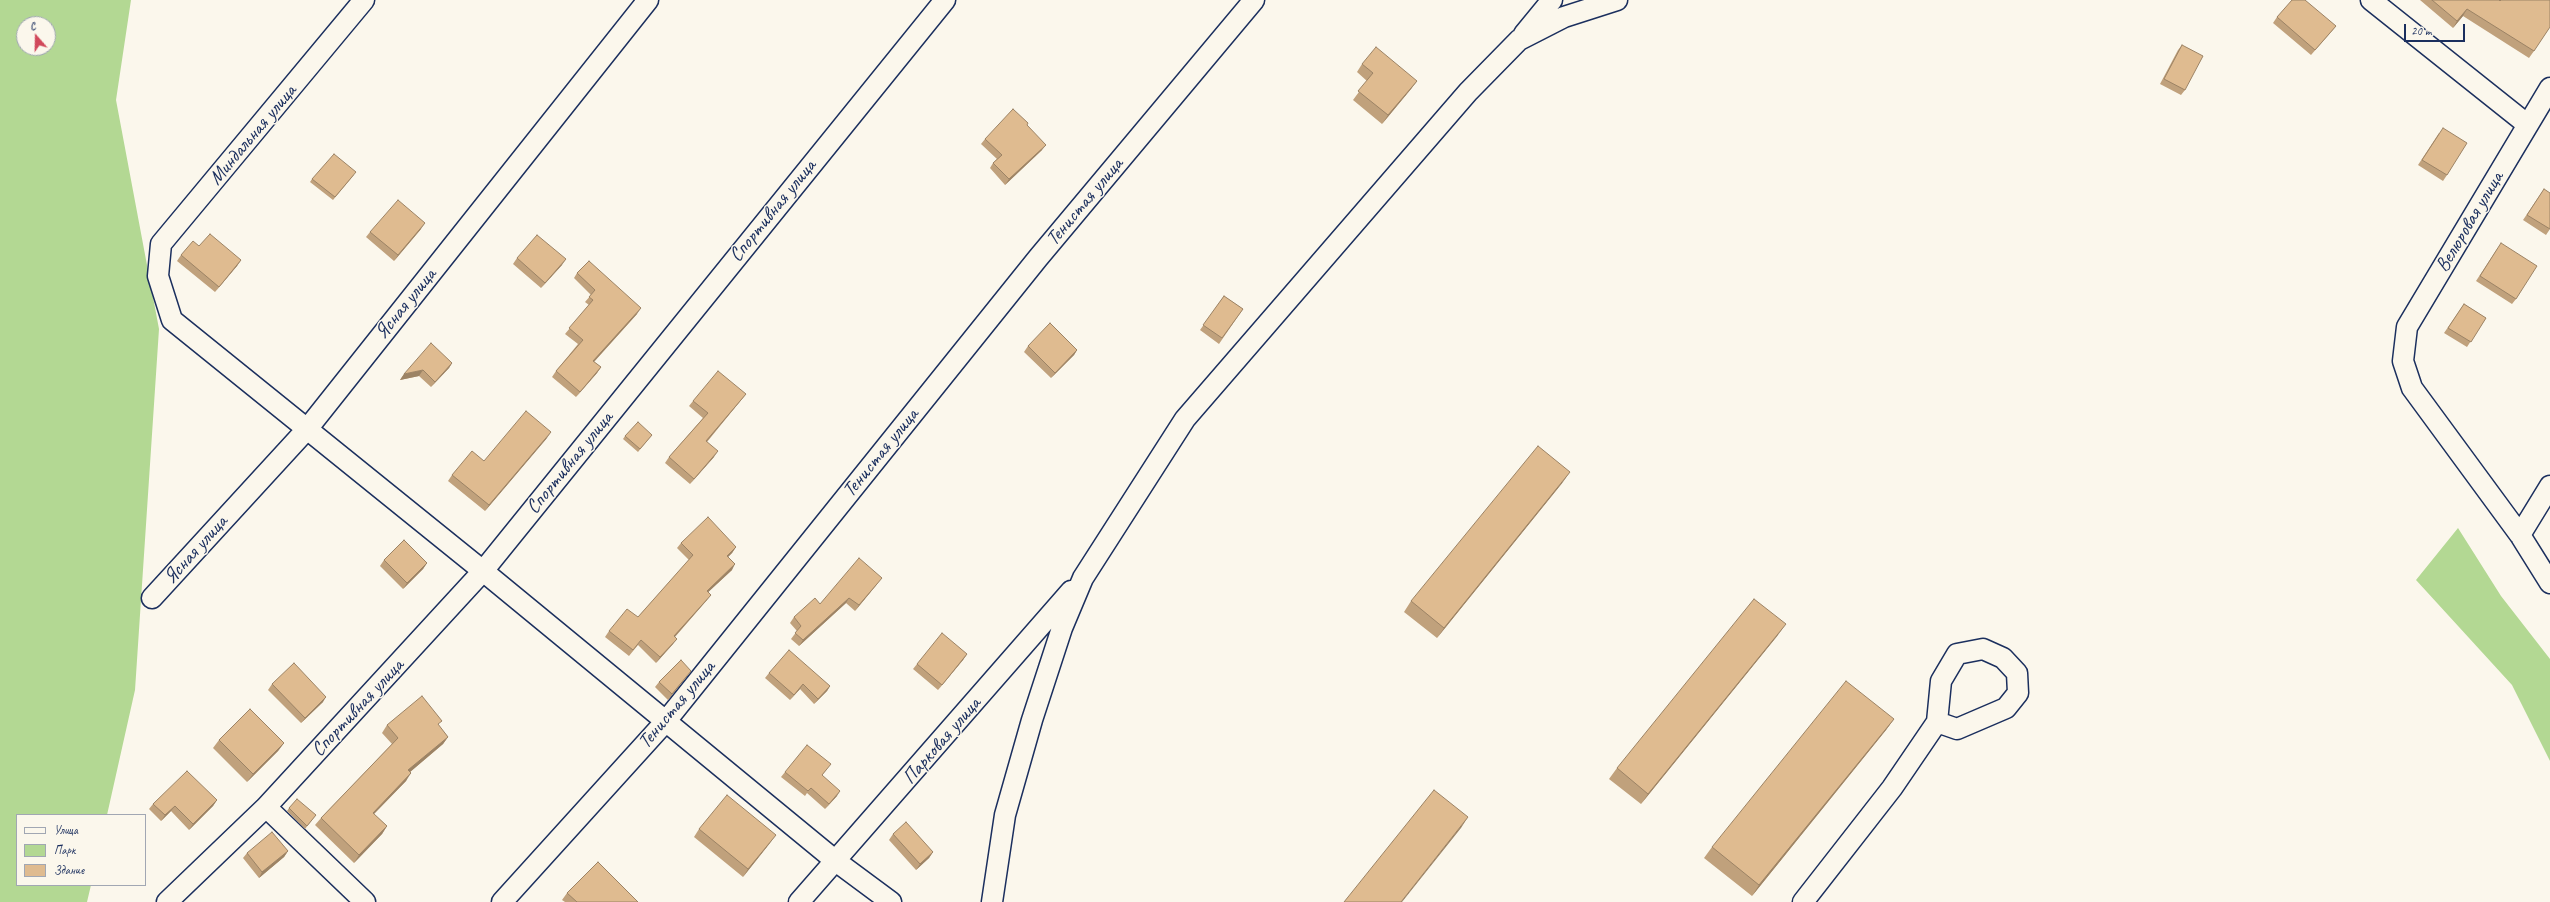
<!DOCTYPE html>
<meta charset="utf-8">
<style>
body{margin:0}
#map{position:relative;width:2550px;height:902px;overflow:hidden;background:#fbf7ec;font-family:Caveat,sans-serif}
canvas{display:block}
.legend{position:absolute;left:16px;top:814px;width:130px;height:72px;box-sizing:border-box;background:#fbf7ec;border:1px solid #a1a7b3;margin:0;padding:5px 7px;list-style:none;font-size:12px;color:#1b2f5e}
.legend li{display:flex;align-items:center;gap:8px;height:20px}
.legend b{width:20px;border:1px solid #a1a7b3}
.north{position:absolute;left:16px;top:16px;width:40px;height:40px;box-sizing:border-box;background:#fbf7ec;border:1px solid #a1a7b3;border-radius:50%;rotate:340deg;font-size:11px;font-weight:700;line-height:16px;text-align:center;color:#1b2f5e}
.north::after{content:'';display:block;margin:auto;width:14px;height:18px;background:#d1495b;clip-path:polygon(50% 0,100% 100%,50% 72%,0 100%)}
.scale{position:absolute;left:2404px;top:24px;width:61px;height:18px;box-sizing:border-box;border:2px solid #1b2f5e;border-top:0;padding-left:5px;font-size:12px;line-height:14px;white-space:nowrap;color:#1b2f5e;-webkit-text-stroke:3px #fbf7ec;paint-order:stroke}
</style>
<div id="map">
<canvas width="2550" height="902"></canvas>
<ul class="legend">
<li><b style="height:5px;background:#fbf7ec"></b>Улица</li>
<li><b style="height:11px;background:#b3d893"></b>Парк</li>
<li><b style="height:11px;background:#dfbb90"></b>Здание</li>
</ul>
<div class="north">С</div>
<div class="scale">20 m</div>
</div>
<script>
const c = document.querySelector('canvas').getContext('2d');
c.lineJoin = 'round';
function fillPath(path, color) {
  c.fillStyle = color;
  c.fill(path, 'evenodd');
}
function poly(rows) {
  const path = new Path2D();
  for (const r of rows) {
    path.moveTo(r[0], r[1]);
    for (let i = 2; i < r.length; i += 2) path.lineTo(r[i], r[i + 1]);
  }
  return path;
}
function stroke(path, color, width, dash) {
  c.strokeStyle = color;
  c.lineWidth = width;
  c.lineCap = dash ? 'butt' : 'round';
  c.setLineDash(dash || []);
  c.stroke(path);
}
function label(font, color, halo, rows, align = 'center') {
  c.font = font + ' Caveat,sans-serif';
  c.lineWidth = 3;
  c.setLineDash([]);
  c.textBaseline = 'middle';
  c.strokeStyle = halo;
  c.fillStyle = color;
  for (const [text, x, y, turn = 0] of rows) {
    c.save();
    c.translate(x, y);
    c.rotate((+turn || 0) * Math.PI / 180);
    c.textAlign = isNaN(turn) ? turn : align;
    if (halo) c.strokeText(text, 0, 0);
    c.fillText(text, 0, 0);
    c.restore();
  }
}
const green = poly([
 [0,0,131,0,116,100,159,329,135,690,107,815,17,815,17,885,91,885,87,902,0,902],
 [24,24,48,24,48,48,24,48],
 [2458,528,2501,596,2550,659,2550,761,2512,685,2416,580]
]);
const minor = poly([
 [364,0,161,244,158,276,172,320,483,571,837,862,891,902],
 [2371,0,2528,125],
 [1524,34,1552,0],
 [2550,88,2407,327,2403,361,2412,388,2520,535,2550,583],
 [2520,535,2550,486],
 [152,598,308,428,648,0],
 [266,807,365,902],
 [167,902,266,807,483,571,945,0],
 [502,902,666,721,1038,258,1254,0],
 [799,902,1071,591],
 [992,902,1005,815,1032,720,1062,628,1083,578,1185,419,1468,92,1519,40,1564,17,1617,0],
 [1803,902,1892,788,1937,722,1941,681,1957,654,1983,649,2003,658,2017,673,2018,693,2006,708,1957,729,1937,722]
]);
const wall = poly([
 [2420,0,2499,0,2500,1,2500,0,2550,0,2534,51,2529,58,2463,16,2453,28],
 [2277,17,2336,26,2332,31,2311,55,2273,23],
 [2182,45,2185,90,2181,95,2160,84,2178,50],
 [1362,64,1417,81,1411,89,1382,124,1353,100,1367,81,1357,72],
 [1027,125,1042,150,1005,185,990,168,993,163,997,159,981,144,985,139],
 [2439,133,2447,175,2443,181,2418,165],
 [354,175,333,200,310,182,312,179],
 [2544,189,2550,229,2546,235,2523,220],
 [421,229,394,261,366,237,370,232],
 [199,246,241,260,237,266,215,292,177,261,181,255],
 [2497,249,2516,299,2512,304,2476,281],
 [517,258,562,265,541,288,513,264],
 [577,273,637,314,594,362,601,367,597,373,576,397,552,377,556,371,578,344,565,334,589,305,585,302,591,295,574,278],
 [1224,296,1243,309,1219,344,1200,330],
 [2464,304,2486,318,2467,347,2444,333],
 [1028,346,1077,350,1074,355,1051,378,1024,352],
 [452,363,449,368,431,387,419,376,400,380,404,374],
 [746,394,742,399,707,442,714,457,690,484,665,463,669,457,703,418,689,406,693,401],
 [652,435,638,452,623,439,625,436],
 [547,438,485,511,448,481,452,475,484,461],
 [1563,482,1437,638,1404,612,1411,601],
 [681,543,736,547,732,553,728,557,732,570,708,592,707,600,675,637,673,644,656,663,638,645,629,656,605,637,609,631,638,617,689,560,677,548],
 [384,560,427,563,423,569,403,589,380,566],
 [878,583,855,611,846,603,799,646,791,639,797,631,790,623,794,617,820,604],
 [1778,635,1641,804,1609,779,1617,768],
 [967,654,963,660,938,690,913,669,917,664],
 [769,673,830,686,827,691,814,704,800,689,790,700,765,678],
 [687,676,668,700,655,687,659,682],
 [272,684,323,702,301,723,268,690],
 [1894,719,1886,730,1752,896,1704,858,1712,847],
 [387,725,439,726,448,737,443,744,410,772,406,781,374,814,387,826,382,834,354,863,315,825,321,818,392,744,382,733],
 [219,740,284,743,278,751,247,782,213,748],
 [827,769,822,775,837,796,825,809,807,793,805,796,781,777,785,772],
 [217,800,213,806,189,830,171,811,161,821,149,809,153,804],
 [289,808,316,815,305,829,287,811],
 [699,829,770,843,743,877,694,837],
 [893,834,933,852,929,858,916,870,889,840],
 [288,851,284,857,259,878,243,858,247,853],
 [567,893,638,902,565,902,562,900]
]);
const shadedWall = poly([
 [2467,9,2463,16,2453,28,2457,21],
 [1417,81,1411,89,1382,124,1388,115],
 [1046,145,1042,150,1005,185,1009,179],
 [425,223,421,229,394,261,398,255],
 [566,259,562,265,541,288,545,283],
 [241,260,237,266,215,292,219,287],
 [641,308,637,314,590,366,593,361],
 [1077,350,1074,355,1051,378,1055,373],
 [452,363,449,368,431,387,435,382],
 [601,367,597,373,576,397,580,392],
 [423,370,419,376,400,380,404,374],
 [746,394,742,399,702,447,706,441],
 [551,432,547,438,485,511,489,505],
 [718,451,714,457,690,484,694,479],
 [1570,472,1563,482,1437,638,1444,628],
 [736,547,732,553,724,561,727,556],
 [427,563,423,569,403,589,407,583],
 [735,564,732,570,703,597,707,591],
 [882,578,878,583,855,611,859,605],
 [711,595,707,600,670,642,674,636],
 [849,598,846,603,799,646,803,640],
 [1786,624,1778,635,1641,804,1648,794],
 [677,639,673,644,656,663,660,657],
 [967,654,963,660,938,690,942,685],
 [691,671,687,676,668,700,672,694],
 [803,684,800,689,790,700,794,695],
 [830,686,827,691,814,704,818,699],
 [326,697,323,702,301,723,305,718],
 [1894,719,1886,730,1752,896,1759,885],
 [448,737,443,744,403,778,408,770],
 [284,743,278,751,247,782,253,774],
 [411,773,406,781,368,820,373,813],
 [840,791,837,796,825,809,829,804],
 [217,800,213,806,189,830,193,824],
 [175,806,171,811,161,821,165,815],
 [1468,817,1461,828,1402,902,1401,902],
 [387,826,382,834,354,863,359,855],
 [776,835,770,843,743,877,748,869],
 [288,851,284,857,259,878,262,872],
 [933,852,929,858,916,870,920,864]
]);
const building = poly([
 [2292,0,2305,0,2336,26,2315,50,2277,17,2292,0],
 [2432,0,2499,0,2500,1,2501,0,2550,0,2550,27,2534,51,2467,9,2457,21,2432,0],
 [2182,45,2203,56,2185,90,2164,79,2182,45],
 [1376,47,1417,81,1388,115,1358,91,1373,73,1362,64,1376,47],
 [1013,109,1028,123,1027,125,1046,145,1009,179,993,163,1002,155,985,139,1013,109],
 [2443,128,2467,143,2447,175,2422,160,2443,128],
 [334,154,356,172,335,197,312,179,334,154],
 [2544,189,2550,193,2550,229,2527,215,2544,189],
 [398,200,425,223,398,255,370,232,398,200],
 [210,234,241,260,219,287,181,255,193,241,199,246,210,234],
 [537,235,566,259,545,283,517,258,537,235],
 [2501,243,2537,266,2516,299,2480,276,2501,243],
 [589,261,641,308,593,361,601,367,580,392,556,371,583,340,569,328,593,300,589,297,595,290,577,273,589,261],
 [1224,296,1243,309,1222,338,1203,325,1224,296],
 [2464,304,2486,318,2471,342,2448,328,2464,304],
 [1050,323,1077,350,1055,373,1028,346,1050,323],
 [431,343,452,363,435,382,423,370,404,374,431,343],
 [718,371,746,394,706,441,718,451,694,479,669,457,708,413,693,401,718,371],
 [526,411,551,432,489,505,452,475,472,451,484,461,526,411],
 [638,422,652,435,640,449,625,436,638,422],
 [1538,446,1570,472,1444,628,1411,601,1538,446],
 [708,517,736,547,727,556,735,564,707,591,711,595,674,636,677,639,660,657,641,640,633,650,609,631,627,609,638,617,693,555,681,543,708,517],
 [404,540,427,563,407,583,384,560,404,540],
 [859,558,882,578,859,605,849,598,803,640,795,633,801,626,794,617,815,598,820,604,859,558],
 [1754,599,1786,624,1648,794,1617,768,1754,599],
 [942,633,967,654,942,685,917,664,942,633],
 [789,650,830,686,818,699,803,684,794,695,769,673,789,650],
 [681,660,691,671,672,694,659,682,681,660],
 [294,663,326,697,305,718,272,684,294,663],
 [1846,681,1894,719,1759,885,1712,847,1846,681],
 [422,696,442,721,438,724,448,737,408,770,411,773,373,813,387,826,359,855,321,818,398,738,387,725,422,696],
 [250,709,284,743,253,774,219,740,250,709],
 [807,745,831,764,822,775,840,791,829,804,811,788,808,791,785,772,807,745],
 [187,771,217,800,193,824,175,806,165,815,153,804,187,771],
 [1434,790,1468,817,1401,902,1344,902,1434,790],
 [727,795,776,835,748,869,699,829,727,795],
 [297,799,316,815,307,826,289,808,297,799],
 [906,822,933,852,920,864,893,834,906,822],
 [272,832,288,851,262,872,247,853,272,832],
 [598,862,638,902,577,902,567,893,598,862]
]);
const streetNames = [
 ["Миндальная улица",253,135,-50],
 ["Тенистая улица",1085,202,-50],
 ["Спортивная улица",773,211,-51],
 ["Велюровая улица",2470,222,-59],
 ["Ясная улица",406,304,-51],
 ["Тенистая улица",881,453,-51],
 ["Спортивная улица",570,463,-51],
 ["Ясная улица",196,550,-48],
 ["Тенистая улица",677,705,-50],
 ["Спортивная улица",358,708,-47],
 ["Парковая улица",942,741,-49]
];
fillPath(green, '#b3d893');
stroke(minor, '#1b2f5e', 23);
stroke(minor, '#fbf7ec', 20);
fillPath(wall, '#c0a17c');
fillPath(shadedWall, '#9c8365');
fillPath(building, '#dfbb90');
stroke(building, '#9c8365', 1);
label('20px', '#1b2f5e', '#fbf7ec', streetNames);
</script>
